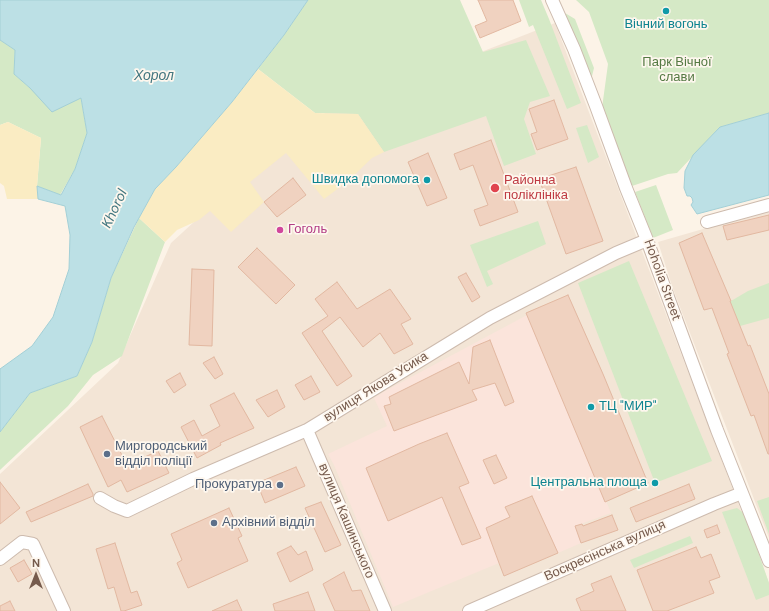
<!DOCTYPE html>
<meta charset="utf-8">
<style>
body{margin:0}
#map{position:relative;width:769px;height:611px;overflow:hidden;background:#fcf3e7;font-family:"DM Sans",sans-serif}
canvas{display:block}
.north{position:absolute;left:16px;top:555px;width:40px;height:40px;-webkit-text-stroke:3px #fef7ee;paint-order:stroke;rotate:0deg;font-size:11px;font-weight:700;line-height:16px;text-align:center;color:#755a4c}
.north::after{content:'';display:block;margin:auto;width:14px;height:18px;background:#755a4c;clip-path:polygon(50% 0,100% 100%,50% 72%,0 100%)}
</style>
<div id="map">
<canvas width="769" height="611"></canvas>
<div class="north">N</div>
</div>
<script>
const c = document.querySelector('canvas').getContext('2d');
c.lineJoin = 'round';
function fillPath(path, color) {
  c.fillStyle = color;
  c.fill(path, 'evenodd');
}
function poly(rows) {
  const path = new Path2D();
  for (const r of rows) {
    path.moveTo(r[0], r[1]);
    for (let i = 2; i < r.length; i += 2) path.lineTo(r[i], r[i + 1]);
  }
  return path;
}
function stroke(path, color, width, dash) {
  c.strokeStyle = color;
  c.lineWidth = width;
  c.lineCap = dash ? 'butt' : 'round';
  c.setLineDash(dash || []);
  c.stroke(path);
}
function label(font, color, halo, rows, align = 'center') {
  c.font = font + ' "DM Sans",sans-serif';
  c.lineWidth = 3.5;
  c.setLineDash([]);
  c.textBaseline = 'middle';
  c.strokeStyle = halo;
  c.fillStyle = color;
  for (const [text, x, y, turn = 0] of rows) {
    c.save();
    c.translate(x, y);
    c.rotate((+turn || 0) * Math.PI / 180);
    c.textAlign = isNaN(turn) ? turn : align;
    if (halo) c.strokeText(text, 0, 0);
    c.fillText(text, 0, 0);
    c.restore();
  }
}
const residential = poly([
 [555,23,717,448,769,583,769,611,0,611,0,474,118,363,171,243,303,122],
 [769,210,769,538,673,289,658,242]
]);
const commercial = poly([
 [529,314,611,513,575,526,581,543,558,553,532,496,505,507,510,517,487,528,499,563,393,607,334,465,328,454,387,426,374,398,385,391]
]);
const green = poly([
 [308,0,460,0,483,52,526,40,550,96,530,102,524,119,536,154,504,166,486,116,384,152,358,114,315,113,258,69,284,35],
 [519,0,541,0,549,19,581,103,567,109,533,25,529,27],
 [576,0,769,0,769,113,720,127,677,173,668,174,632,186,602,108,608,64,589,12],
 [565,13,575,19,594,68,591,80],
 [0,40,15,50,14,74,30,88,81,98,87,133,75,169,60,195,37,186,41,138,8,122,0,125],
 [587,125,599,157,588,163,576,128],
 [656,185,673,230,653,238,635,192],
 [139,218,165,242,122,356,93,375,68,406,0,470,0,432,30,393,77,376,92,342,111,278],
 [538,221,546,244,487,271,493,284,487,287,470,245],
 [629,261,712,461,655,483,578,283],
 [769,283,769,318,740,326,735,313,723,318,731,301,748,291],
 [769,497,769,534,757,501],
 [737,508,745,514,769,583,769,595,756,600,722,512],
 [690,536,693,543,634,568,630,560]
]);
const sand = poly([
 [258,69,315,113,358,114,384,152,372,158,347,182,324,199,286,153,250,182,264,202,231,232,210,211,199,220,177,230,165,242,139,218,155,189,176,167,232,102],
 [8,122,41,138,37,186,38,199,7,199,4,186,0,183,0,125]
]);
const water = poly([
 [0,0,308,0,284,35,232,102,176,167,155,189,134,227,111,278,92,342,77,376,30,393,0,432,0,369,32,346,53,317,69,269,70,235,65,206,38,199,37,186,61,195,75,169,87,133,81,98,52,112,30,88,14,74,15,50,0,40,0,0],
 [769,113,769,195,697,214,691,205,693,202,692,198,690,196,687,196,684,188,685,171,693,155,720,127,769,113]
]);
const building = poly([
 [478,0,513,0,521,21,480,38,475,26,487,21,478,0],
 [554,100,568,139,537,150,531,134,537,132,529,109,554,100],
 [491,140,518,212,480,226,474,210,488,205,473,165,460,170,454,154,491,140],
 [428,153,447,198,427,206,408,162,428,153],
 [576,167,603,241,566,254,539,179,576,167],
 [293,178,306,195,277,217,264,202,293,178],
 [769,215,769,230,727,240,723,226,769,215],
 [702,233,731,301,730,301,748,346,750,345,769,394,769,454,768,454,754,415,751,416,727,354,729,353,712,308,704,310,679,243,702,233],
 [257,248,295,285,276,304,238,267,257,248],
 [192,269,214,270,212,346,189,345,192,269],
 [466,273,480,297,472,302,458,277,466,273],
 [337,282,357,309,390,289,411,319,401,324,413,344,394,354,380,333,363,347,340,317,322,331,352,376,337,386,302,333,328,316,315,299,337,282],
 [568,295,603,374,648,483,605,502,526,313,568,295],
 [490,340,514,402,505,406,495,383,472,390,477,400,394,431,384,406,391,404,389,397,459,362,469,384,473,347,490,340],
 [214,357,223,374,215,379,203,363,214,357],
 [180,373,186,385,174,393,166,381,180,373],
 [311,376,320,392,304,400,295,385,311,376],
 [277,390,285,407,268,417,256,400,277,390],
 [234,393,254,428,220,443,221,445,197,458,181,427,194,420,202,436,220,426,210,405,234,393],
 [102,416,127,465,158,451,169,473,127,492,121,480,108,487,80,427,102,416],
 [447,433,469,483,459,487,481,538,462,545,442,497,388,521,366,468,419,444,447,433],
 [496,455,507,478,494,484,483,460,496,455],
 [296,467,305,486,265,503,257,483,296,467],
 [0,482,20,508,0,524,0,482],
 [88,484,93,494,93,496,31,522,26,512,88,484],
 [689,484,695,499,636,522,630,508,689,484],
 [532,496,558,553,504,576,499,563,486,528,510,517,505,507,532,496],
 [321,502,341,545,325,552,305,508,321,502],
 [229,508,242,536,238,538,248,561,188,588,177,563,182,560,171,534,229,508],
 [612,515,618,530,581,543,575,526,582,524,583,526,612,515],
 [717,525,720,533,707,538,704,530,717,525],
 [115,543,131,593,137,591,142,605,124,611,121,611,114,587,108,589,96,549,115,543],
 [291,546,298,555,306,551,313,570,290,582,277,553,291,546],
 [696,547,701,558,711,554,720,577,709,581,714,593,667,611,653,611,637,570,696,547],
 [24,560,32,574,18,582,10,568,24,560],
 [344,572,352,591,361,590,370,611,335,611,323,584,344,572],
 [611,576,626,611,581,611,576,599,594,591,591,584,611,576],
 [308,592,315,611,275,611,273,604,308,592],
 [237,600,242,611,212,611,237,600],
 [10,601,15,611,0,611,0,606,10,601]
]);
const minor = poly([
 [552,0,574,49,596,106,626,188,647,240,717,430,769,561],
 [707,222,769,205],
 [307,430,385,611],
 [100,498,114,506,127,511,193,479,307,430,490,318,616,253,647,240],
 [0,559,22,542,33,544,64,611],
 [469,611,714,504,742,493]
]);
const markers = [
 [666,11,4,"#0f9aa8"],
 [427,180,4,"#0f9aa8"],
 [495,188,5,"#e0444e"],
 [280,230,4,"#d1479c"],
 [591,407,4,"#0f9aa8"],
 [107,454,4,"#5c6f8a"],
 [655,483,4,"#0f9aa8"],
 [280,485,4,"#5c6f8a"],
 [214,523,4,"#5c6f8a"]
];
const cultureNames = [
 ["Вічний вогонь",666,25,"center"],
 ["Швидка допомога",419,180],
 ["ТЦ \"МИР\"",599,407,"left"],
 ["Центральна площа",647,483]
];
const parkNames = [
 ["Парк Вічної",677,63],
 ["слави",677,78]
];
const healthNames = [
 ["Районна",504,181],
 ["поліклініка",504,196]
];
const hotelNames = [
 ["Гоголь",288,230]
];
const streetNames = [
 ["Hoholia Street",662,280,70],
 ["вулиця Якова Усика",376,387,-32],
 ["вулиця Кашинського",346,521,67],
 ["Воскресінська вулиця",605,551,-24]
];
const serviceNames = [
 ["Миргородський",115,447],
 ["відділ поліції",115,462],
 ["Прокуратура",272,485,"right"],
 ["Архівний відділ",222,523]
];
const waterNames = [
 ["Хорол",154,76],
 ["Khorol",115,209,-65]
];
fillPath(residential, '#f3e5d6');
fillPath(commercial, '#fbe4db');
fillPath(green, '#d5e9c6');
fillPath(sand, '#faecc3');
fillPath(water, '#bce0e5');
stroke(water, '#a3cfd6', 1);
fillPath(building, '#f0d2c0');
stroke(building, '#e2b8a1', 1);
stroke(minor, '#cdbbae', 14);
stroke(minor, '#fff', 12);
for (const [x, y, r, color] of markers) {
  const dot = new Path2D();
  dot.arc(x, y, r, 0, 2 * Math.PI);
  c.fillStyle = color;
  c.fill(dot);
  stroke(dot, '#fef7ee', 1.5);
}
label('13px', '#0d838f', '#fef7ee', cultureNames, 'right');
label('13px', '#557a44', '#fef7ee', parkNames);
label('13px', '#be3a42', '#fef7ee', healthNames, 'left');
label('13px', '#b23c85', '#fef7ee', hotelNames, 'left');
label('13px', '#755a4c', '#fef7ee', streetNames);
label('13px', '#4e5e75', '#fef7ee', serviceNames, 'left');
label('italic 14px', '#437780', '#fef7ee', waterNames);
</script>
